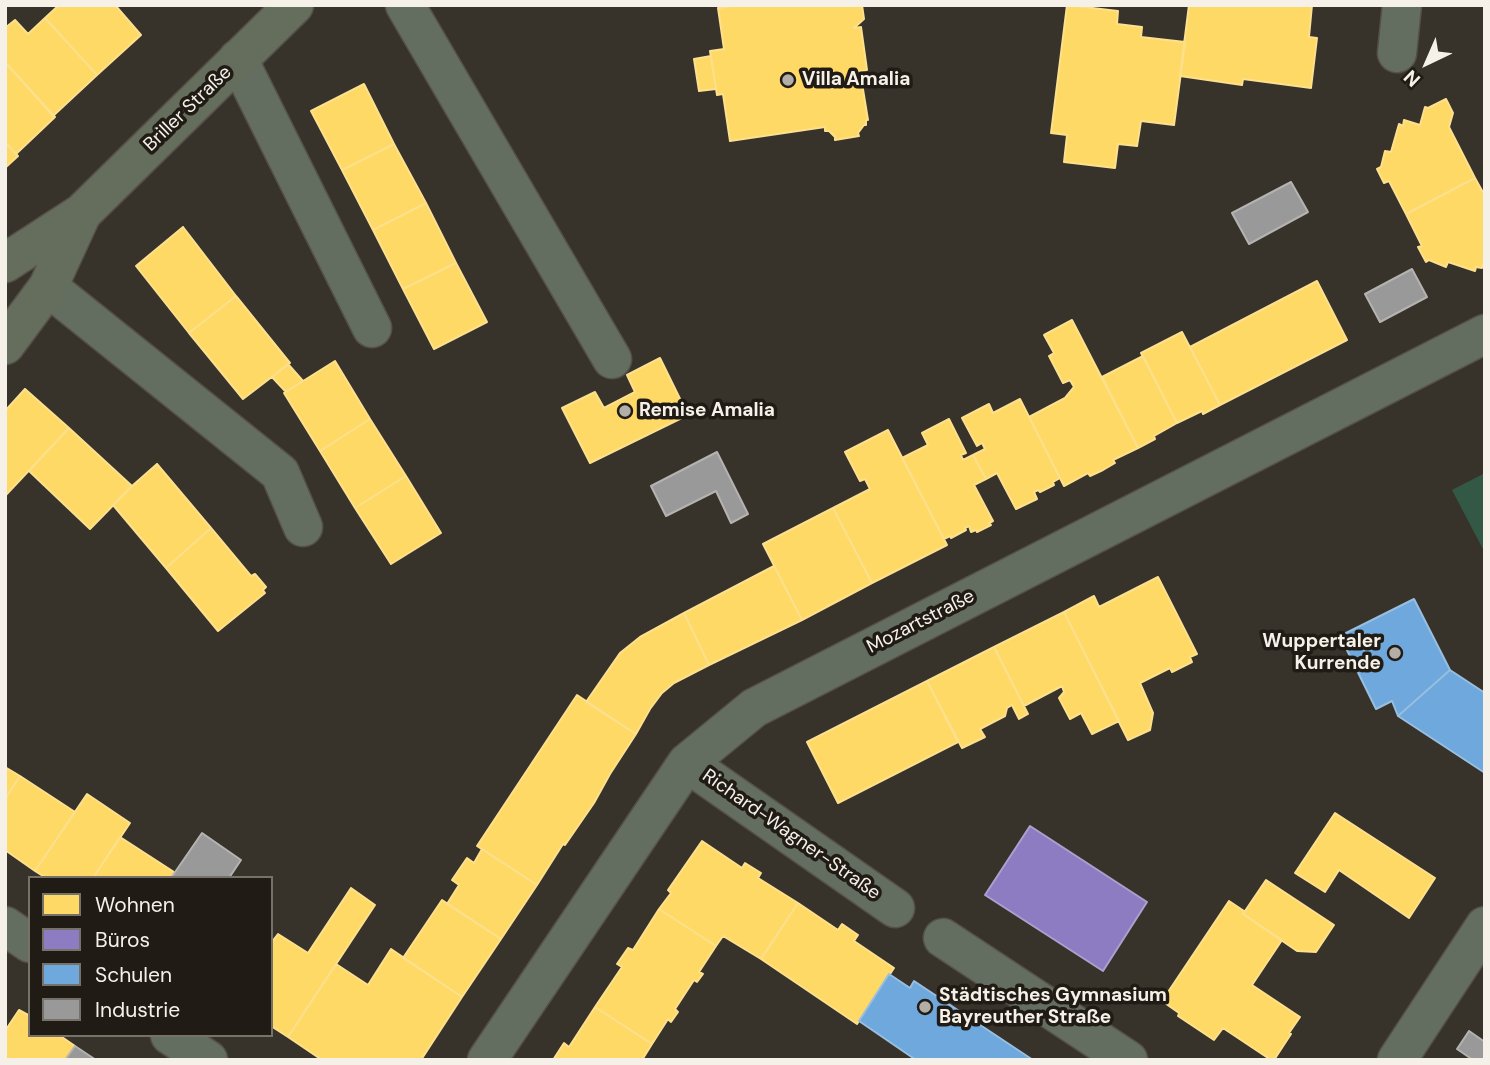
<!DOCTYPE html>
<meta charset="utf-8">
<style>
body{margin:0}
#map{position:relative;width:1490px;height:1065px;overflow:hidden;background:#37332a;font-family:"DM Sans",sans-serif}
canvas{display:block}
.frame{position:absolute;inset:0;border:7px solid #f6f1e8;pointer-events:none}
.legend{position:absolute;left:28px;top:876px;width:245px;height:161px;box-sizing:border-box;background:#201c15;border:2px solid #767169;margin:0;padding:9px 12px;list-style:none;font-size:21px;color:#f6f1e8}
.legend li{display:flex;align-items:center;gap:14px;height:35px}
.legend b{width:35px;border:2px solid #767169}
.north{position:absolute;left:1392px;top:28px;width:70px;height:70px;-webkit-text-stroke:5px #201c15;paint-order:stroke;rotate:224deg;font-size:19px;font-weight:700;line-height:28px;text-align:center;color:#f6f1e8}
.north::after{content:'';display:block;margin:auto;width:24px;height:32px;background:#f6f1e8;clip-path:polygon(50% 0,100% 100%,50% 72%,0 100%)}
</style>
<div id="map">
<canvas width="1490" height="1065"></canvas>
<div class="frame"></div>
<ul class="legend">
<li><b style="height:19px;background:#ffd966"></b>Wohnen</li>
<li><b style="height:19px;background:#8e7cc3"></b>Büros</li>
<li><b style="height:19px;background:#6fa8dc"></b>Schulen</li>
<li><b style="height:19px;background:#999"></b>Industrie</li>
</ul>
<div class="north">N</div>
</div>
<script>
const c = document.querySelector('canvas').getContext('2d');
c.lineJoin = 'round';
function fillPath(path, color) {
  c.fillStyle = color;
  c.fill(path, 'evenodd');
}
function poly(rows) {
  const path = new Path2D();
  for (const r of rows) {
    path.moveTo(r[0], r[1]);
    for (let i = 2; i < r.length; i += 2) path.lineTo(r[i], r[i + 1]);
  }
  return path;
}
function stroke(path, color, width, dash) {
  c.strokeStyle = color;
  c.lineWidth = width;
  c.lineCap = dash ? 'butt' : 'round';
  c.setLineDash(dash || []);
  c.stroke(path);
}
function label(font, color, halo, rows, align = 'center') {
  c.font = font + ' "DM Sans",sans-serif';
  c.lineWidth = 7;
  c.setLineDash([]);
  c.textBaseline = 'middle';
  c.strokeStyle = halo;
  c.fillStyle = color;
  for (const [text, x, y, turn = 0] of rows) {
    c.save();
    c.translate(x, y);
    c.rotate((+turn || 0) * Math.PI / 180);
    c.textAlign = isNaN(turn) ? turn : align;
    if (halo) c.strokeText(text, 0, 0);
    c.fillText(text, 0, 0);
    c.restore();
  }
}
const green = poly([
 [1485,473,1485,553,1452,490]
]);
const homes = poly([
 [59,5,115,5,141,35,97,75,45,18,59,5],
 [737,5,862,5,864,19,854,28,861,27,867,70,860,71,868,120,866,120,866,125,864,125,858,133,859,136,835,140,835,137,829,131,825,131,825,127,730,141,723,94,717,95,710,51,724,49,718,8,737,5],
 [1067,5,1118,11,1117,24,1142,27,1141,37,1185,42,1174,125,1141,121,1137,146,1118,144,1115,168,1064,162,1067,135,1051,133,1067,5],
 [1189,5,1312,5,1309,37,1317,38,1311,88,1243,79,1242,85,1180,76,1189,5],
 [45,18,97,75,53,116,5,62,5,28,15,20,28,34,45,18],
 [711,56,716,89,699,91,694,59,711,56],
 [5,62,55,117,16,154,5,142,5,62],
 [364,84,394,144,342,170,311,111,364,84],
 [1446,99,1453,113,1449,127,1475,178,1406,214,1389,181,1384,183,1377,169,1381,167,1385,151,1391,152,1399,124,1403,126,1404,120,1420,125,1425,107,1428,108,1446,99],
 [5,142,18,156,5,168,5,142],
 [394,144,426,203,373,230,342,170,394,144],
 [1475,178,1485,196,1485,257,1482,268,1476,267,1475,271,1448,262,1446,267,1429,260,1426,262,1418,247,1422,246,1406,214,1475,178],
 [426,203,456,263,403,289,373,230,426,203],
 [183,227,236,296,189,333,136,266,183,227],
 [456,263,487,322,434,349,403,289,456,263],
 [1317,281,1347,340,1220,405,1190,347,1317,281],
 [236,296,290,363,243,399,189,333,236,296],
 [1072,320,1138,448,1113,460,1115,463,1103,470,1090,476,1088,473,1064,486,1029,417,1065,398,1074,387,1070,380,1063,383,1049,356,1054,353,1044,335,1072,320],
 [1182,332,1220,405,1203,414,1202,411,1177,423,1141,353,1182,332],
 [1143,356,1177,423,1154,436,1155,439,1138,448,1102,377,1143,356],
 [660,358,688,415,590,463,562,408,595,392,604,408,635,392,627,375,660,358],
 [335,361,370,419,320,451,284,393,335,361],
 [288,364,303,381,286,392,272,377,288,364],
 [25,389,69,428,5,496,5,411,25,389],
 [1020,399,1060,478,1053,482,1054,485,1040,492,1038,490,1034,492,1037,499,1016,509,997,473,986,479,973,455,985,449,982,443,977,446,962,418,989,404,993,413,1020,399],
 [370,419,406,476,355,508,320,451,370,419],
 [949,419,966,453,961,455,963,460,973,455,986,479,974,485,993,521,989,523,991,525,977,532,976,530,971,532,969,526,965,528,966,530,951,538,950,536,944,539,902,458,928,445,922,433,949,419],
 [69,428,132,486,90,529,29,471,69,428],
 [888,430,947,545,872,583,833,508,870,489,865,479,860,481,845,452,888,430],
 [157,464,211,528,166,568,113,505,132,486,157,464],
 [406,476,441,533,391,564,355,508,406,476],
 [833,508,872,583,802,620,763,544,833,508],
 [211,528,251,576,255,574,266,587,263,590,265,593,218,631,166,568,211,528],
 [774,566,802,620,709,665,684,613,774,566],
 [1158,577,1197,654,1190,657,1192,662,1172,672,1170,668,1140,683,1153,713,1150,730,1128,740,1064,612,1094,596,1099,607,1158,577],
 [1064,612,1119,721,1092,734,1081,713,1070,719,1059,698,1064,692,1062,686,1024,706,994,647,1064,612],
 [684,613,709,665,674,683,662,693,650,709,636,734,586,702,620,653,640,637,684,613],
 [994,647,1028,714,1019,719,1012,705,1007,708,1005,716,980,729,985,737,962,748,927,681,994,647],
 [927,681,958,742,838,803,807,742,927,681],
 [577,695,636,734,610,774,594,803,565,845,563,844,537,885,477,846,577,695],
 [5,767,20,776,5,799,5,767],
 [20,776,75,812,35,871,5,850,5,799,20,776],
 [87,794,130,823,93,878,46,878,35,871,87,794],
 [1335,813,1435,878,1409,918,1339,870,1325,892,1295,873,1335,813],
 [120,837,174,872,171,878,93,878,120,837],
 [702,841,742,868,745,863,761,873,758,878,798,903,761,959,723,936,716,946,659,909,671,893,668,890,702,841],
 [482,849,537,885,501,939,447,904,459,885,452,880,467,858,474,863,482,849],
 [1266,880,1334,925,1316,952,1297,951,1243,914,1266,880],
 [351,888,375,905,288,1037,271,1026,271,943,278,934,308,953,351,888],
 [442,900,501,939,462,997,403,958,442,900],
 [1229,901,1244,911,1243,914,1282,940,1252,985,1300,1017,1289,1033,1291,1034,1274,1060,1271,1060,1223,1028,1214,1040,1178,1016,1179,1013,1162,1001,1229,901],
 [798,903,838,930,842,924,858,935,854,941,894,968,857,1024,761,959,798,903],
 [659,909,716,946,699,972,703,974,697,982,694,980,675,1009,678,1012,671,1022,668,1019,652,1044,595,1007,622,967,617,964,628,948,633,950,659,909],
 [391,949,462,997,421,1060,322,1060,288,1037,336,964,368,985,391,949],
 [595,1007,652,1044,642,1060,553,1060,564,1043,569,1047,595,1007],
 [19,1010,30,1016,30,1035,59,1035,75,1046,65,1060,5,1060,5,1031,19,1010]
]);
const offices = poly([
 [1030,826,1147,902,1103,971,985,895,1030,826]
]);
const schools = poly([
 [1414,599,1450,670,1398,716,1392,701,1376,709,1340,636,1414,599],
 [1450,670,1485,693,1485,773,1398,716,1450,670],
 [889,974,910,988,914,981,1033,1060,916,1060,859,1021,889,974]
]);
const industry = poly([
 [1291,182,1308,212,1249,244,1232,213,1291,182],
 [1412,269,1427,297,1380,322,1365,294,1412,269],
 [717,452,748,514,731,523,716,491,666,516,651,486,717,452],
 [202,833,241,860,229,878,171,878,202,833],
 [1469,1031,1485,1042,1485,1060,1473,1060,1457,1049,1469,1031],
 [75,1046,96,1060,65,1060,75,1046]
]);
const minor = poly([
 [405,5,612,359],
 [1397,53,1402,5],
 [238,59,372,328],
 [48,287,280,473,303,527],
 [687,763,895,908],
 [5,926,30,943],
 [943,938,1128,1060],
 [170,1035,208,1060],
 [487,1060,687,763,754,708,1485,334],
 [1397,1060,1485,926]
]);
const major = poly([
 [5,263,82,213,294,5],
 [5,345,48,287,82,213]
]);
const markers = [
 [788,80,7,"#b3aea6"],
 [625,411,7,"#b3aea6"],
 [1395,653,7,"#b3aea6"],
 [925,1007,7,"#b3aea6"]
];
const poiNames = [
 ["Villa Amalia",802,80],
 ["Remise Amalia",639,411],
 ["Wuppertaler",1381,642,"right"],
 ["Kurrende",1381,664,"right"],
 ["Städtisches Gymnasium",939,996],
 ["Bayreuther Straße",939,1018]
];
const streetNames = [
 ["Briller Straße",188,109,-44],
 ["Mozartstraße",921,622,-27],
 ["Richard-Wagner-Straße",791,835,35]
];
fillPath(green, '#335946');
fillPath(homes, '#ffd966');
stroke(homes, '#fce08d', 2);
fillPath(offices, '#8e7cc3');
stroke(offices, '#ad9fce', 2);
fillPath(schools, '#6fa8dc');
stroke(schools, '#98bee0', 2);
fillPath(industry, '#999');
stroke(industry, '#b5b3b1', 2);
stroke(minor, '#555149', 41);
stroke(major, '#555149', 41);
stroke(minor, '#646e60', 38);
stroke(major, '#656e5d', 38);
for (const [x, y, r, color] of markers) {
  const dot = new Path2D();
  dot.arc(x, y, r, 0, 2 * Math.PI);
  c.fillStyle = color;
  c.fill(dot);
  stroke(dot, '#201c15', 2.5);
}
label('bold 19px', '#f6f1e8', '#201c15', poiNames, 'left');
label('19px', '#f6f1e8', '#201c15', streetNames);
</script>
